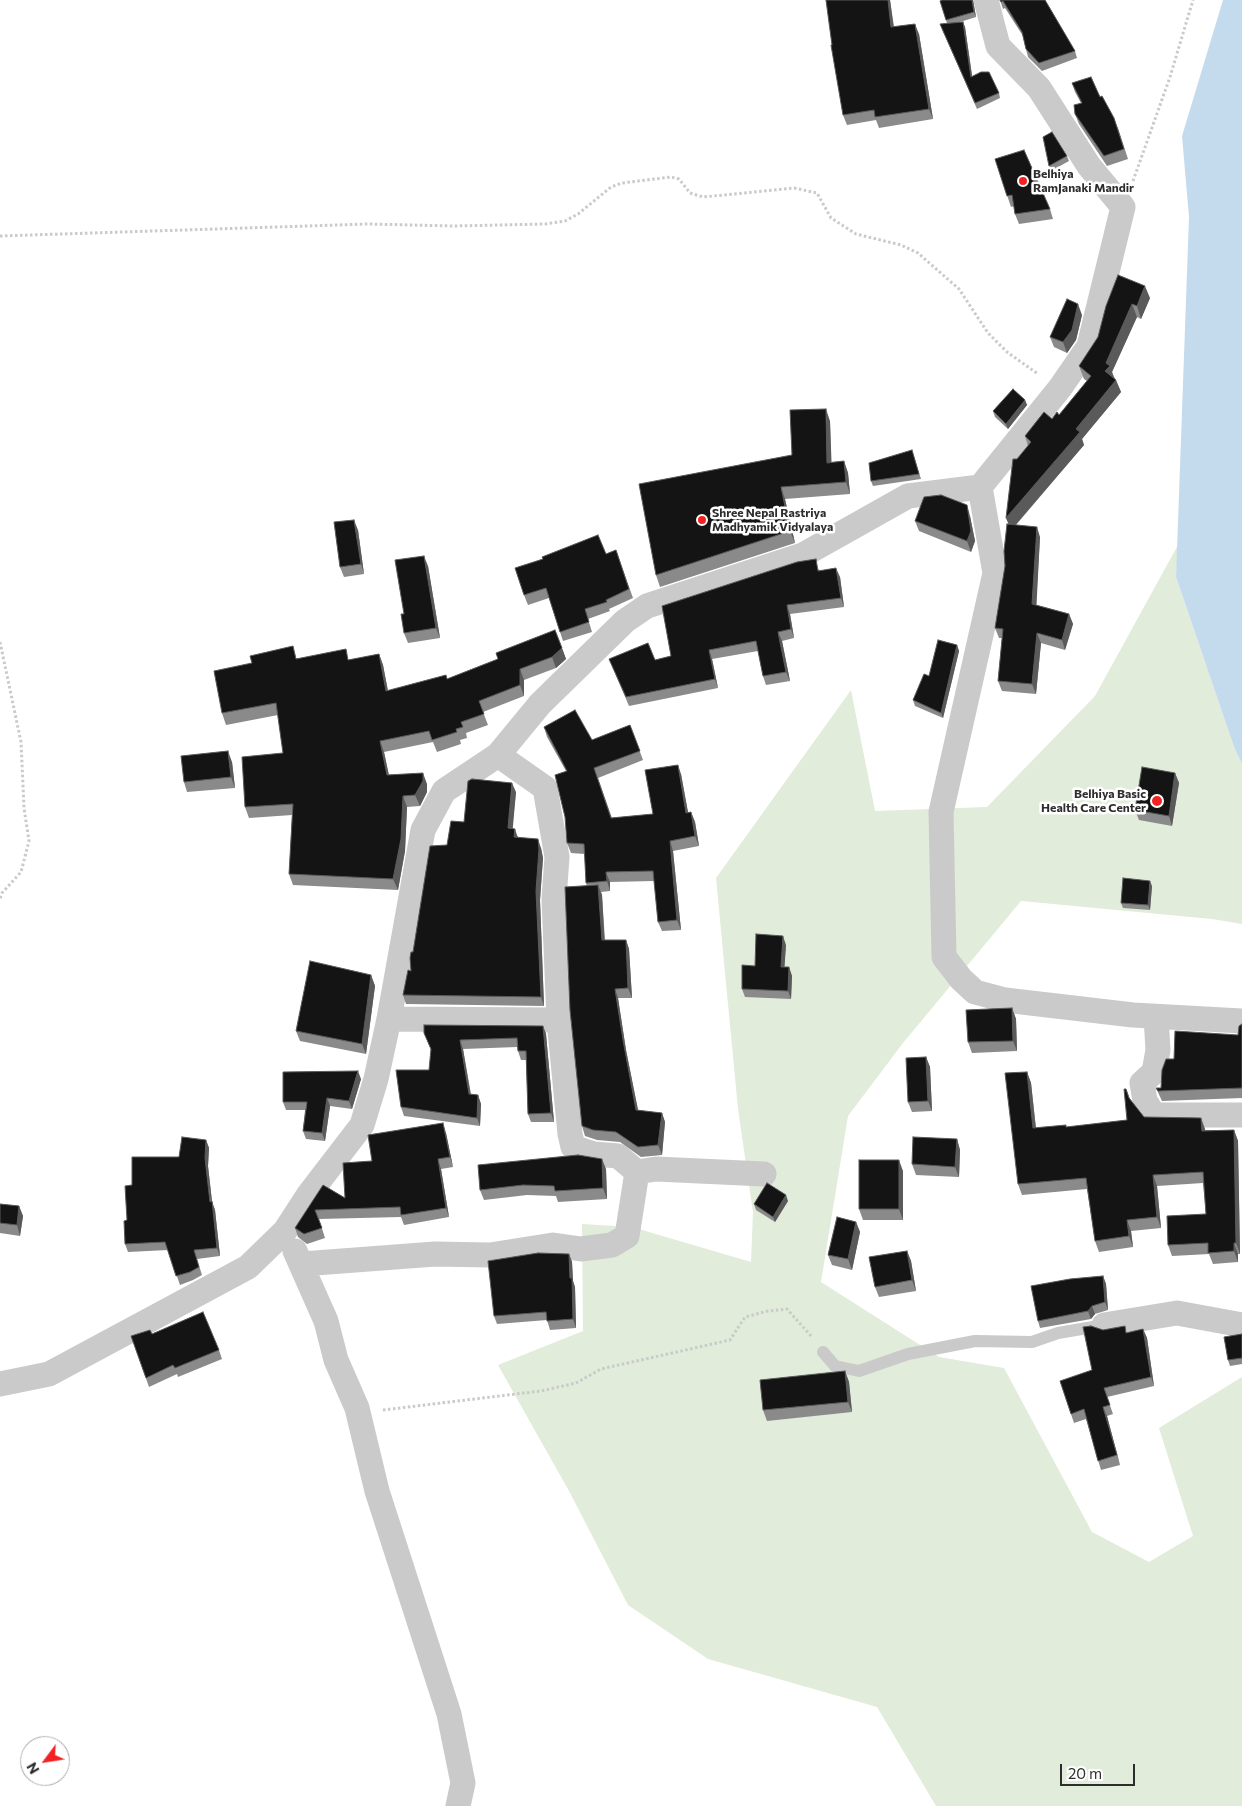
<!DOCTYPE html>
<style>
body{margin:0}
#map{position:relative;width:1242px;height:1806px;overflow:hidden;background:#fff;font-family:Commissioner,sans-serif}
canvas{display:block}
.north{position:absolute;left:20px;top:1736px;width:50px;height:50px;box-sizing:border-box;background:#fff;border:1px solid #ababab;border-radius:50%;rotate:239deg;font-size:14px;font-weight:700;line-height:20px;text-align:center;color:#2d2d2d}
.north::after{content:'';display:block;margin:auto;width:18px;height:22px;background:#f22223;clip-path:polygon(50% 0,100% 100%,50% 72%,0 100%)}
.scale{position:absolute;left:1060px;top:1764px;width:75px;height:22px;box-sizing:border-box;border:2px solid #2d2d2d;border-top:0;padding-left:6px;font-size:15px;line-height:18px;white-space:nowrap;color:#2d2d2d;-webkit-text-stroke:4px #fff;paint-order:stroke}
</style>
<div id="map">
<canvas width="1242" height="1806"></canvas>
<div class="north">N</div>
<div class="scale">20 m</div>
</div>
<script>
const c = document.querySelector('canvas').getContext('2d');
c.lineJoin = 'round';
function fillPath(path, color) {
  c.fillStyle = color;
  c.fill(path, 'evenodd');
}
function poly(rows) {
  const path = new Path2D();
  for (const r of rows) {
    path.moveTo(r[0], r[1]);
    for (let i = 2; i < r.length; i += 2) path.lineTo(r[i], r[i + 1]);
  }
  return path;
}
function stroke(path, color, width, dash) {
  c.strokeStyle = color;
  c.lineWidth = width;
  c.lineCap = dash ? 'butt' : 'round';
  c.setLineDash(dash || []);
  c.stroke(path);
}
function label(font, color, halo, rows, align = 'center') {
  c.font = font + ' Commissioner,sans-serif';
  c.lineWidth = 5;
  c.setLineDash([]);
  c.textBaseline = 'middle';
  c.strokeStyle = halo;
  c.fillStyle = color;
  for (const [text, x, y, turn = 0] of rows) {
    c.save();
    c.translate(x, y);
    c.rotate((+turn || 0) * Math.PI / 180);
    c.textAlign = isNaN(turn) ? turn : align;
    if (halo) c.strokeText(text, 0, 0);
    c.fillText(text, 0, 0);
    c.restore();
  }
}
const green = poly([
 [1178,545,1176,577,1234,747,1242,764,1242,924,1212,919,1021,901,903,1043,848,1116,821,1282,939,1357,1004,1368,1092,1532,1149,1562,1193,1536,1159,1428,1242,1377,1242,1806,936,1806,877,1707,708,1659,628,1605,569,1491,498,1365,583,1331,582,1224,632,1227,751,1262,753,1212,738,1109,716,878,851,690,875,811,987,807,1095,696]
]);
const water = poly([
 [1223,0,1242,0,1242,764,1234,747,1176,577,1189,217,1182,136]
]);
const path = poly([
 [1133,181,1170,77,1193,0],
 [0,236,368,224,454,226,545,224,565,221,578,214,611,187,622,183,671,177,679,179,690,193,703,197,794,188,817,193,831,218,856,234,901,245,918,253,959,289,988,333,1007,352,1038,374],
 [0,642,21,742,24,808,29,841,21,872,2,893,0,899],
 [383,1410,541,1391,576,1383,601,1369,730,1340,745,1317,768,1311,787,1309,812,1337]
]);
const lane = poly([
 [823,1352,835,1366,859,1371,908,1354,975,1341,1032,1342,1058,1333,1099,1326]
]);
const street = poly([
 [980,487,995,573,941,812,944,957,961,979,975,992,1005,1000,1133,1015,1242,1021],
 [1156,1017,1158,1050,1154,1072,1142,1083,1145,1101,1154,1115,1242,1115],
 [389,1019,559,1020],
 [637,1172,656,1169,764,1174],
 [295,1251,326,1321,336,1360,357,1408,377,1491,449,1714,463,1783,458,1806],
 [302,1264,435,1254,490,1255,553,1245,581,1249,612,1245,627,1236,637,1172,618,1156,594,1154,573,1147,570,1134,559,1020,554,899,557,857,545,788,498,755],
 [1104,1325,1177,1313,1242,1325],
 [0,1384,49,1374,248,1267,285,1231,309,1194,362,1125,376,1079,389,1019,423,830,444,791,498,755,540,704,625,621,647,606,803,555,908,496,980,487,1060,388,1089,346,1123,207,1089,166,1039,88,998,46,986,0]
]);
const wall = poly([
 [826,0,890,0,894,27,919,34,933,119,879,128,876,120,847,125,843,115],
 [942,0,973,0,976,17,960,22,963,22,965,27,972,76,999,93,1000,98,977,109,942,29,947,23,940,1],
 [1000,0,1045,0,1075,51,1077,58,1042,71,1028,57,1026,49,1023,36,1005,8,1003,9],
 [1072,83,1100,97,1118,128,1128,159,1107,166,1079,124,1075,114,1081,103,1075,92],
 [1067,156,1069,161,1051,171,1049,166],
 [995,159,1050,209,1053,219,1019,224,1015,214,1014,206,1011,207],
 [1150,298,1141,319,1137,317,1112,372,1121,392,1082,439,1084,445,1016,525,1040,537,1036,605,1069,614,1073,624,1065,650,1041,643,1036,694,1002,691,998,681,1002,638,999,638,995,628,1005,566,1009,524,1006,518,1028,446,1025,436,1052,419,1059,415,1087,381,1084,379,1079,366,1098,337,1106,306],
 [1082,315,1076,340,1067,353,1054,347,1050,337],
 [1025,400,1027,405,1008,429,995,417,993,411],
 [830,421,831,462,844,461,848,473,850,494,785,499,795,543,660,587,656,575],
 [912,450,921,479,873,486,871,481],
 [970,516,975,541,971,552,919,531,915,521],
 [358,530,364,574,344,577,340,567],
 [616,550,633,598,609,609,610,611,588,619,592,632,563,641,549,598,528,605,524,595,606,554],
 [428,566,440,638,408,643,404,633,404,614],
 [819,569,819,570,840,577,844,607,790,614,794,638,782,641,790,681,766,685,763,676,758,651,712,659,718,688,629,706,609,659,655,660,671,656],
 [555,630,566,659,556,668,524,680,524,696,483,712,488,725,466,733,467,738,460,740,461,744,437,752,433,742,384,752,389,775,427,784,427,792,420,806,407,807,405,851,398,890,293,885,289,874,292,815,249,818,245,807,283,753,278,715,226,725,222,713,252,663,298,658,350,660,379,654,383,665,388,691,447,679,498,659],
 [957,645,959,651,943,718,915,706,913,700,929,676],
 [630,725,643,760,598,778,612,818,653,814,681,774,688,813,691,812,695,822,699,846,673,851,681,930,662,931,658,922,654,881,610,882,610,891,601,892,602,895,605,940,626,940,629,949,632,998,618,998,626,1050,638,1110,662,1113,665,1122,662,1155,641,1157,620,1142,597,1140,585,1136,582,1126,587,886,586,883,585,854,571,853,567,843,566,771,547,737,544,727,592,740],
 [232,762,235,788,187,792,184,782],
 [1175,773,1179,783,1172,826,1139,820,1135,810],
 [516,792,512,829,518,837,541,848,543,858,540,900,544,1006,406,1004,403,995,411,971,413,952,447,845,464,822],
 [1152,886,1150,910,1123,908,1121,903],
 [786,945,784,967,789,967,792,976,791,999,745,997,742,989,755,966],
 [371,975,375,986,366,1054,300,1041,296,1031],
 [1012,1008,1016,1019,1017,1051,972,1053,968,1042],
 [1242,1024,1242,1098,1162,1101,1156,1088,1161,1088,1174,1059,1238,1035],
 [543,1026,546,1034,554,1122,531,1122,528,1114,526,1060,521,1060,518,1051,517,1047,463,1049,471,1094,478,1095,481,1104,480,1126,404,1116,401,1107,429,1070,431,1050,424,1033],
 [926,1057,930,1067,932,1111,912,1112,908,1102],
 [1027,1072,1031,1083,1036,1128,1067,1127,1127,1120,1126,1089,1130,1099,1144,1117,1201,1118,1205,1130,1234,1130,1238,1141,1240,1254,1238,1254,1238,1262,1213,1264,1209,1254,1172,1256,1168,1245,1206,1214,1203,1183,1157,1186,1161,1228,1131,1231,1133,1247,1099,1252,1095,1241,1087,1189,1022,1195,1018,1184],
 [361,1079,352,1109,330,1106,325,1141,306,1139,303,1131,305,1110,286,1110,283,1102],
 [446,1133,453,1167,441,1169,449,1217,404,1225,401,1217,319,1219,325,1238,307,1244,298,1237,295,1228,323,1185,345,1198,372,1161],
 [957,1139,960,1150,959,1177,916,1175,912,1164],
 [206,1140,209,1148,208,1166,212,1201,215,1210,220,1256,197,1259,202,1275,193,1280,180,1285,168,1250,128,1252,125,1244,127,1220,132,1185],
 [606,1169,607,1199,558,1202,556,1196,527,1195,484,1200,480,1190],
 [903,1171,903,1220,863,1220,859,1209],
 [788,1201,775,1222,756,1210,754,1204],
 [0,1204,19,1206,23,1216,20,1236,0,1233],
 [856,1222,860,1232,852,1270,832,1265,828,1255],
 [907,1251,911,1261,916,1291,879,1297,875,1287],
 [569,1254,572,1262,573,1281,575,1287,576,1328,550,1330,547,1320,497,1324,494,1316],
 [1103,1276,1106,1284,1108,1310,1095,1314,1091,1319,1040,1328,1038,1321],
 [1143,1329,1147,1338,1154,1386,1107,1397,1113,1414,1107,1416,1120,1465,1101,1470,1086,1419,1074,1423,1071,1414,1092,1370,1103,1330,1127,1333],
 [152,1334,219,1350,222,1359,178,1377,177,1374,149,1387,131,1336],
 [1242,1334,1242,1364,1230,1366,1228,1360],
 [845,1371,849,1382,852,1412,767,1421,763,1410]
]);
const shadedWall = poly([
 [888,0,890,0,895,37,891,27],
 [972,0,973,0,976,17,974,12],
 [963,22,965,27,973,82,971,77],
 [915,24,919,34,933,119,929,109],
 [1145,286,1150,298,1141,319,1137,306],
 [1078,304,1082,315,1076,340,1067,353,1063,342],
 [1132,304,1137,317,1112,372,1114,379,1105,371,1106,363],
 [1116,380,1121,392,1082,439,1084,445,1011,530,1006,518,1076,429],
 [1025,400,1027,405,1008,429,1006,424],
 [826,409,830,421,832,475,827,463],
 [844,461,848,473,850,494,846,482],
 [781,487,785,499,795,543,790,531],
 [967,505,970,516,975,541,971,552,967,541],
 [354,520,358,530,364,574,361,564],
 [1037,527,1040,537,1036,614,1032,604],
 [424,556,428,566,440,638,436,628],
 [836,568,840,577,844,607,841,598],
 [787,605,790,614,794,638,791,629],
 [1069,614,1073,624,1065,650,1062,640],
 [778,632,782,641,790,681,786,672],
 [1037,633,1041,643,1036,694,1032,684],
 [957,645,959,651,943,718,941,713],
 [562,648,566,659,556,668,552,657],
 [709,650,712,659,718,688,715,679],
 [379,654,383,665,390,702,386,691],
 [520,669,524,680,524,696,520,685],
 [380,741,384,752,391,786,387,775],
 [228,751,232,762,235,788,231,777],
 [678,765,681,774,690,823,686,813],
 [423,773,427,784,427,792,420,806,415,795],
 [1175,773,1179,783,1172,826,1169,816],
 [512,783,516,792,512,837,508,828],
 [403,796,407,807,405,851,398,890,393,879],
 [691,812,695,822,699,846,695,836],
 [515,829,518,838,514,837],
 [538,839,541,848,543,858,540,900,544,1006,541,997,536,891],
 [670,841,673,851,681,930,677,920],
 [606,872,610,882,610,891,607,881],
 [1150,881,1152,886,1150,910,1148,905],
 [598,885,602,895,605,950,602,940],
 [783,936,786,945,784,975,781,967],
 [626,940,629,949,632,998,628,988],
 [789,967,792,976,791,999,788,991],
 [371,975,375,986,366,1054,362,1044],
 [615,989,618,998,626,1050,640,1120,636,1110,623,1040],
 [1012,1008,1016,1019,1017,1051,1013,1041],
 [543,1026,546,1034,554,1122,551,1113],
 [460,1040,463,1049,472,1103,469,1094],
 [926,1057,930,1067,932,1111,928,1101],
 [358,1071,361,1079,352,1109,349,1101],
 [1027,1072,1031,1083,1037,1139,1033,1128],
 [478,1095,481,1104,480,1126,477,1118],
 [327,1098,330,1106,325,1141,322,1133],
 [662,1113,665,1122,662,1155,658,1145],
 [1201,1118,1205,1129,1206,1142,1202,1131],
 [443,1123,446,1133,453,1167,450,1157],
 [1234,1130,1238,1141,1240,1254,1236,1243],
 [957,1139,960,1150,959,1177,955,1167],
 [206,1140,209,1148,208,1166,212,1202,215,1210,220,1256,217,1248,205,1158],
 [438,1159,441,1169,449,1217,446,1208],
 [602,1159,606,1169,607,1199,603,1188],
 [899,1160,903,1171,903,1220,899,1209],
 [1153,1175,1157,1186,1161,1228,1157,1217],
 [786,1195,788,1201,775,1222,773,1217],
 [19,1206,23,1216,20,1236,17,1225],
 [1127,1220,1131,1231,1133,1247,1129,1236],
 [856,1222,860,1232,852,1270,848,1259],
 [1234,1243,1238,1254,1238,1262,1234,1251],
 [907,1251,911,1261,916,1291,912,1280],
 [569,1254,572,1262,573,1281,575,1287,576,1328,573,1319],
 [1103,1276,1106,1284,1108,1310,1105,1302],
 [1092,1306,1095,1314,1091,1319,1088,1311],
 [1143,1329,1147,1338,1154,1386,1151,1377],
 [845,1371,849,1382,852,1412,848,1402],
 [1103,1407,1107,1416,1120,1465,1117,1455]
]);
const building = poly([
 [826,0,888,0,891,27,915,24,929,109,875,117,874,110,843,115,831,45,832,45,826,0],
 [942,0,972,0,974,12,946,20,940,1,942,0],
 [1000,0,1045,0,1075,51,1039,63,1026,49,1022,32,1003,1,1001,2,1000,0],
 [963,22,971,77,981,72,989,72,999,93,975,103,940,24,963,22],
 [1091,77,1100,97,1102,96,1114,118,1124,149,1104,156,1075,114,1074,105,1082,103,1072,83,1091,77],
 [1052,132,1067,156,1049,166,1043,137,1052,132],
 [1024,150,1050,209,1015,214,1012,195,1007,196,995,159,1024,150],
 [1118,275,1145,286,1137,306,1132,304,1106,363,1110,366,1105,371,1116,380,1076,429,1080,432,1006,518,1013,459,1017,459,1031,442,1025,436,1044,412,1052,419,1057,412,1059,415,1091,376,1079,366,1098,337,1106,306,1118,275],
 [1067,299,1078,304,1072,330,1063,342,1050,337,1067,299],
 [1013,389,1025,400,1006,424,993,411,1013,389],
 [826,409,827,463,844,461,846,482,781,487,790,531,656,575,639,484,792,455,790,410,826,409],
 [912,450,919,474,871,481,869,463,912,450],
 [941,495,967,505,971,531,967,541,915,521,924,497,941,495],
 [354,520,361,564,340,567,334,522,354,520],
 [1007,524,1037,527,1032,604,1069,614,1062,640,1037,633,1032,684,998,681,1003,629,995,628,1005,566,1004,551,1007,524],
 [598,535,606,554,616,550,629,589,606,600,607,602,585,609,589,622,560,632,546,588,524,595,515,568,543,559,542,557,598,535],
 [424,556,436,628,404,633,401,614,404,614,395,560,424,556],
 [816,559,818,571,836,568,841,598,787,605,791,629,778,632,786,672,763,676,756,641,709,650,715,679,626,697,609,659,648,643,655,660,671,656,662,606,797,562,816,559],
 [555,630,562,648,552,657,520,669,520,685,479,701,484,714,461,722,463,727,456,729,457,732,432,740,429,731,380,741,387,775,423,773,423,781,415,795,403,796,401,839,393,879,289,874,293,804,245,807,242,757,283,753,276,703,222,713,214,671,252,663,250,656,293,646,296,659,346,649,348,660,379,654,386,691,446,675,447,679,498,659,496,653,555,630],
 [938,640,957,645,941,713,913,700,924,674,929,676,938,640],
 [575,710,592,740,630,725,640,751,594,768,611,818,653,814,645,770,678,765,686,813,691,812,695,836,670,841,677,920,658,922,653,871,606,872,607,881,586,883,584,844,567,843,565,817,555,775,567,771,544,727,575,710],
 [228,751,231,777,184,782,181,756,228,751],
 [1142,767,1175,773,1169,816,1135,810,1142,767],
 [472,779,512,783,508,828,515,829,514,837,538,839,539,849,536,891,541,997,403,995,408,970,411,971,410,958,411,952,413,952,430,846,447,845,451,821,464,822,468,781,472,779],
 [1123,878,1150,881,1148,905,1121,903,1123,878],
 [598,885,602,940,626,940,628,988,615,989,623,1040,636,1110,662,1113,658,1145,638,1147,616,1132,593,1130,582,1126,570,1010,565,887,598,885],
 [756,934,783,936,781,967,789,967,788,991,742,989,742,965,755,966,756,934],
 [310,961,371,975,362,1044,296,1031,310,961],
 [1012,1008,1013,1041,968,1042,966,1010,1012,1008],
 [1242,1024,1242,1088,1158,1091,1156,1088,1161,1088,1162,1070,1166,1059,1174,1059,1175,1031,1238,1035,1239,1026,1242,1024],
 [424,1025,543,1026,551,1113,528,1114,526,1051,518,1051,517,1038,460,1040,469,1094,478,1095,477,1118,401,1107,396,1070,429,1070,431,1049,424,1033,424,1025],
 [926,1057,928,1101,908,1102,906,1058,926,1057],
 [358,1071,349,1101,327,1098,322,1133,303,1131,307,1102,283,1102,283,1072,358,1071],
 [1027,1072,1033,1128,1066,1125,1066,1127,1127,1120,1124,1089,1126,1089,1129,1098,1144,1117,1201,1118,1202,1131,1234,1130,1236,1243,1234,1243,1234,1251,1208,1253,1208,1243,1168,1245,1167,1216,1206,1214,1203,1172,1153,1175,1157,1217,1127,1220,1129,1236,1095,1241,1086,1178,1018,1184,1005,1073,1027,1072],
 [443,1123,450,1157,438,1159,446,1208,401,1215,400,1207,315,1210,322,1228,304,1234,295,1228,323,1185,345,1198,343,1163,372,1161,368,1135,443,1123],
 [182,1137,206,1140,205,1158,210,1202,212,1201,217,1248,194,1250,199,1267,190,1272,176,1276,165,1242,125,1244,124,1221,127,1220,125,1186,132,1185,132,1157,179,1157,182,1137],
 [913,1137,957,1139,955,1167,912,1164,913,1137],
 [578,1155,602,1159,603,1188,555,1191,554,1186,523,1185,480,1190,478,1165,578,1155],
 [859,1160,899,1160,899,1209,859,1209,859,1160],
 [767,1183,786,1195,773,1217,754,1204,767,1183],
 [0,1204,19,1206,17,1225,0,1223,0,1204],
 [837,1217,856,1222,848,1259,828,1255,837,1217],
 [907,1251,912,1280,875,1287,869,1257,907,1251],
 [538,1253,569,1254,570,1278,572,1278,573,1319,547,1321,546,1312,494,1316,488,1261,538,1253],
 [1103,1276,1105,1302,1092,1306,1088,1311,1038,1321,1031,1286,1070,1279,1103,1276],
 [203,1312,219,1350,175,1368,173,1365,146,1378,131,1336,150,1330,152,1334,203,1312],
 [1091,1326,1103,1330,1125,1326,1126,1333,1143,1329,1151,1377,1104,1388,1110,1405,1103,1407,1117,1455,1098,1461,1084,1409,1071,1414,1060,1381,1092,1370,1083,1327,1091,1326],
 [1242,1334,1242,1358,1228,1360,1224,1337,1242,1334],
 [845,1371,848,1402,763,1410,760,1380,845,1371]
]);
const markers = [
 [1023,181,5,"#f22223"],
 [702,520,5,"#f22223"],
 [1157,801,6,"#f22223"]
];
const poiNames = [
 ["Belhiya",1033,174],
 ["RamJanaki Mandir",1033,188],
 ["Shree Nepal Rastriya",712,513],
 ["Madhyamik Vidyalaya",712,527],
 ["Belhiya Basic",1146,794,"right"],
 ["Health Care Center",1146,808,"right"]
];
fillPath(green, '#e2ecda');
fillPath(water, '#c4dbee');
stroke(path, '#cacaca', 3, [2.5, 2.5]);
stroke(lane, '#cacaca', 12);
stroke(street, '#cacaca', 25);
fillPath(wall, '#8a8a8a');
fillPath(shadedWall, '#5a5a5a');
fillPath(building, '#141414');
stroke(building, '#5a5a5a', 1);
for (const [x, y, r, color] of markers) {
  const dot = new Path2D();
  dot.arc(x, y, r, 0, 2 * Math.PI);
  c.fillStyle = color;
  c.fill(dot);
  stroke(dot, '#fff', 2);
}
label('bold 12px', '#2d2d2d', '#fff', poiNames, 'left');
</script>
